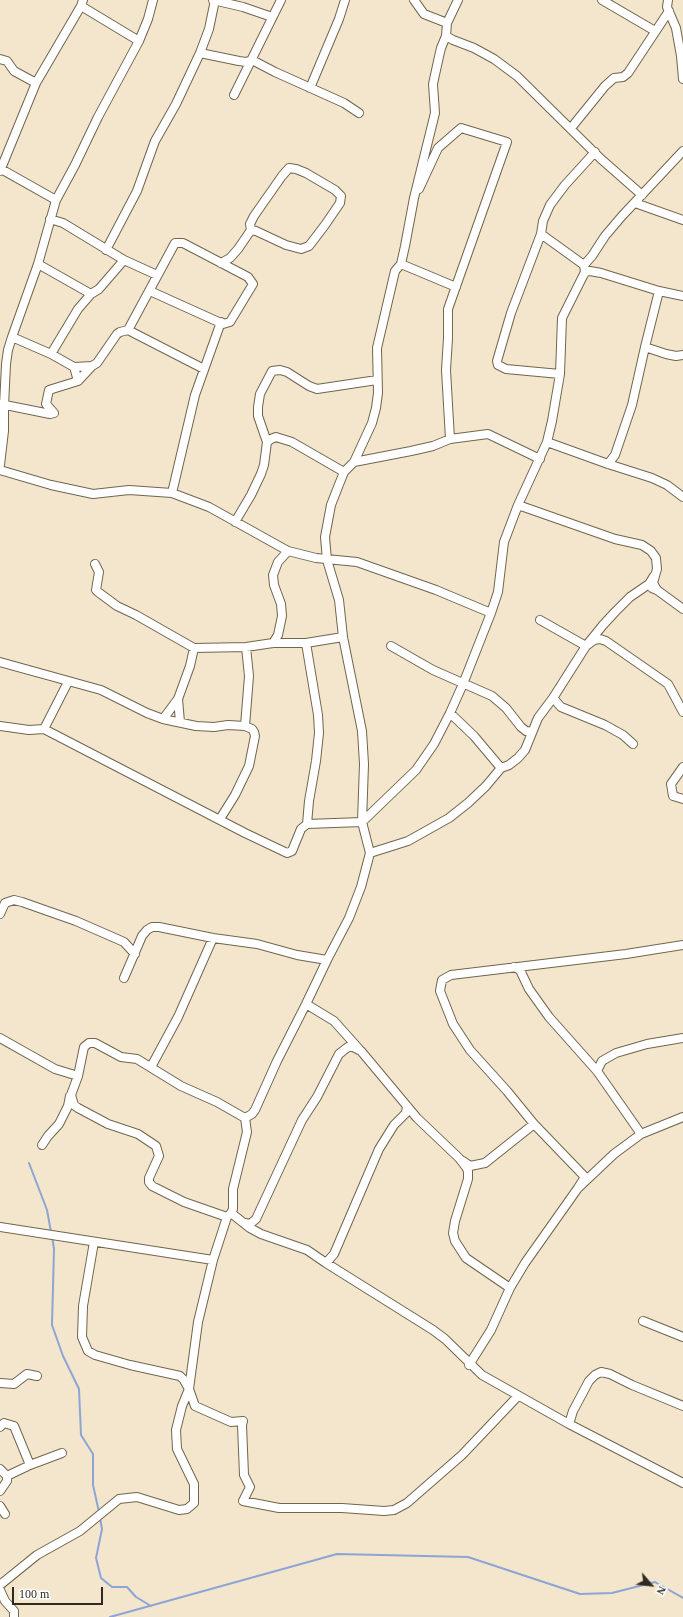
<!DOCTYPE html>
<style>
body{margin:0}
#map{position:relative;width:683px;height:1617px;overflow:hidden;background:#f3e6cd;font-family:"Times New Roman",serif}
canvas{display:block}
.north{position:absolute;left:631px;top:1565px;width:40px;height:40px;-webkit-text-stroke:3px #fff;paint-order:stroke;rotate:118deg;font-size:11px;font-weight:700;line-height:16px;text-align:center;color:#2f2a20}
.north::after{content:'';display:block;margin:auto;width:14px;height:18px;background:#2f2a20;clip-path:polygon(50% 0,100% 100%,50% 72%,0 100%)}
.scale{position:absolute;left:12px;top:1587px;width:91px;height:18px;box-sizing:border-box;border:2px solid #2f2a20;border-top:0;padding-left:5px;font-size:12px;line-height:14px;white-space:nowrap;color:#2f2a20;-webkit-text-stroke:3px #fff;paint-order:stroke}
</style>
<div id="map">
<canvas width="683" height="1617"></canvas>
<div class="north">N</div>
<div class="scale">100 m</div>
</div>
<script>
const c = document.querySelector('canvas').getContext('2d');
c.lineJoin = 'round';
function poly(rows) {
  const path = new Path2D();
  for (const r of rows) {
    path.moveTo(r[0], r[1]);
    for (let i = 2; i < r.length; i += 2) path.lineTo(r[i], r[i + 1]);
  }
  return path;
}
function stroke(path, color, width, dash) {
  c.strokeStyle = color;
  c.lineWidth = width;
  c.lineCap = dash ? 'butt' : 'round';
  c.setLineDash(dash || []);
  c.stroke(path);
}
const stream = poly([
 [29,1163,47,1210,51,1232],
 [52,1236,54,1249,52,1325,63,1356,79,1389,81,1435,93,1454,93,1485,99,1512],
 [100,1518,102,1529,96,1558,101,1578,112,1587,127,1587,136,1597,151,1606],
 [110,1617,337,1554,468,1557,580,1594,612,1593,655,1582,683,1598]
]);
const minor = poly([
 [213,0,243,7,272,17],
 [414,0,424,14,447,23],
 [602,0,655,31],
 [668,0,667,7,676,28,681,56,683,79],
 [446,36,453,40,474,48,494,59,517,76,601,159,642,195],
 [139,41,148,19,153,0],
 [200,53,239,61,246,62,252,60,275,72,344,103,359,113],
 [0,59,7,61,14,71,36,83],
 [310,88,339,19,345,0],
 [234,95,281,0],
 [571,128,605,86,614,78,623,77,628,73,669,11],
 [1,169,56,200],
 [0,171,36,83,81,6,83,0],
 [419,189,438,148,461,128,507,142,448,309,448,338,446,370,450,439],
 [635,203,683,220],
 [50,219,63,223,124,260,157,275],
 [541,234,584,265],
 [106,250,137,191,155,141,176,104,200,53,209,29,215,0],
 [221,263,230,258,238,249,251,230,250,224,254,216,282,176,289,168,296,169,306,173,335,190,341,196,340,203,325,225,309,246,301,249,286,245,256,231,251,230],
 [38,264,91,294,99,289,124,260],
 [401,264,456,287],
 [585,272,590,271,601,273,659,291,683,296],
 [128,330,204,369],
 [12,337,51,354,74,367,78,381],
 [645,347,659,291],
 [51,354,78,309,91,294],
 [74,367,92,366,97,363,117,334,120,332,128,330,175,243,183,243,248,277,253,284,230,322,223,324,150,291],
 [560,374,506,369,498,365,497,361,511,313,541,234,543,221,550,205,565,185,595,152],
 [0,404,50,414,54,413,46,404,49,390,78,381,92,366],
 [267,442,271,439,276,437,292,442,344,472],
 [547,442,608,464,652,478,667,485,683,497],
 [354,462,411,451,433,446,450,439,488,434,540,459],
 [608,464,615,455,632,405,645,347,666,354,676,356,683,355],
 [0,465,4,431,4,406,6,364,8,350,12,337,38,264,56,200,75,165,98,117,139,41,81,6],
 [0,470,51,485,93,494,129,490,172,493,209,507,288,551,316,558,357,562,436,590,491,613],
 [172,493,195,395,221,322],
 [518,505,615,539,642,545,651,551,656,558,657,569,653,583,657,590],
 [235,522,251,495,261,474,264,465,267,442,258,416,258,407,260,394,272,371,280,370,287,372,309,386,317,389,377,380],
 [95,564,99,572,96,590,98,592,117,606,136,615,194,648,246,647,273,643,306,643,343,637],
 [652,588,657,590,683,609],
 [540,620,586,646,594,640,600,639,606,641,668,684,683,712],
 [273,643,278,635,282,616,281,604,274,585,273,575,278,562,288,551],
 [391,646,433,670,492,696,506,708,521,727,526,731,532,732],
 [0,662,101,690,147,713,163,719,196,726,214,727,228,725,245,726,252,729,254,732,255,736,249,766,235,795,220,819],
 [553,698,561,707,605,725,623,735,633,744],
 [178,699,180,722],
 [450,713,474,736,501,768],
 [163,719,178,699,190,666,194,648],
 [0,726,29,730,44,729,245,833,287,853,292,851,301,829,307,824,309,801,316,761,319,733,318,715,306,643],
 [245,726,249,676,246,647],
 [44,729,68,682],
 [683,767,671,784,673,796,683,799],
 [307,824,362,822,416,770,434,744,450,713,463,684,491,613,498,592,504,542,518,505,547,442,552,421,560,374,562,318,585,272,584,265,592,256,605,236,622,216,683,151],
 [370,853,408,841,449,818,468,803,486,786,501,768,509,765,518,758,525,750,538,718,553,698,586,646,603,625,615,612,630,597,649,584,654,576],
 [0,914,5,903,14,900,22,902,76,921,124,942,135,954],
 [514,967,520,970,529,989,549,1017,597,1071,641,1134],
 [124,978,142,936,147,930,152,927,159,927,213,938,257,944,297,955,327,960,349,918,361,887,370,853,362,822,364,764,362,731,343,637,339,600,327,560,325,537,331,505,338,487,344,472,354,462,372,423,376,408,378,393,377,348,395,271,401,264,405,246,414,198,435,113,433,84,438,61,441,48,446,36,447,23,458,0],
 [306,1004,334,1021,359,1049],
 [0,1038,55,1069,78,1076],
 [151,1067,178,1017,213,938],
 [597,1071,602,1061,616,1053,647,1044,683,1038],
 [245,1118,252,1114,255,1110,277,1061,306,1004,327,960],
 [42,1145,48,1136,59,1124,68,1106,70,1096],
 [463,1161,470,1166,485,1163,534,1124],
 [578,1188,585,1177,534,1124,507,1091,470,1050,453,1024,440,991,442,980,451,975,626,954,683,945],
 [227,1217,184,1202,152,1186,149,1182,149,1178,159,1156,156,1146,138,1134,108,1124,78,1108,74,1105,71,1095,78,1076,84,1047,89,1043,95,1043,121,1057,137,1059,181,1086,217,1102,245,1118,247,1132,233,1189,233,1209,231,1213],
 [245,1223,250,1224,256,1219,302,1120,317,1097,339,1054,348,1047,353,1047,361,1051,417,1118,459,1158,466,1167,468,1171,468,1179,455,1221,453,1233,455,1241,466,1258,510,1288],
 [0,1227,213,1260],
 [94,1242,83,1306,82,1337,88,1351,95,1355,130,1365,180,1376,184,1380,189,1389,195,1406,231,1422,243,1421,242,1425,244,1475,250,1487,243,1501,279,1508,342,1508,384,1511,394,1510,407,1503,462,1455,518,1396],
 [326,1263,334,1254,379,1149,394,1125,406,1113,407,1106],
 [643,1321,683,1337],
 [469,1365,491,1330,510,1288,525,1263,578,1188,614,1154,641,1134,683,1117],
 [0,1383,14,1384,27,1374,37,1376],
 [569,1424,573,1411,589,1381,595,1375,601,1372,610,1374,632,1385,683,1406],
 [0,1427,4,1423,14,1426,30,1465],
 [0,1469,7,1476,7,1481,0,1491],
 [7,1476,30,1465,62,1453],
 [0,1506,5,1514],
 [0,1585,37,1555,80,1531,119,1499,137,1497,179,1510,187,1509,194,1503,194,1484,177,1449,176,1430,182,1406,189,1389,198,1322,213,1260,227,1217,231,1213,250,1228,261,1234,307,1250,326,1263,433,1330,445,1339,482,1375,569,1424,683,1483],
 [0,1590,5,1601,14,1611,14,1617]
]);
stroke(stream, '#8ca5d5', 2);
stroke(minor, '#70654e', 10);
stroke(minor, '#fff', 8);
</script>
